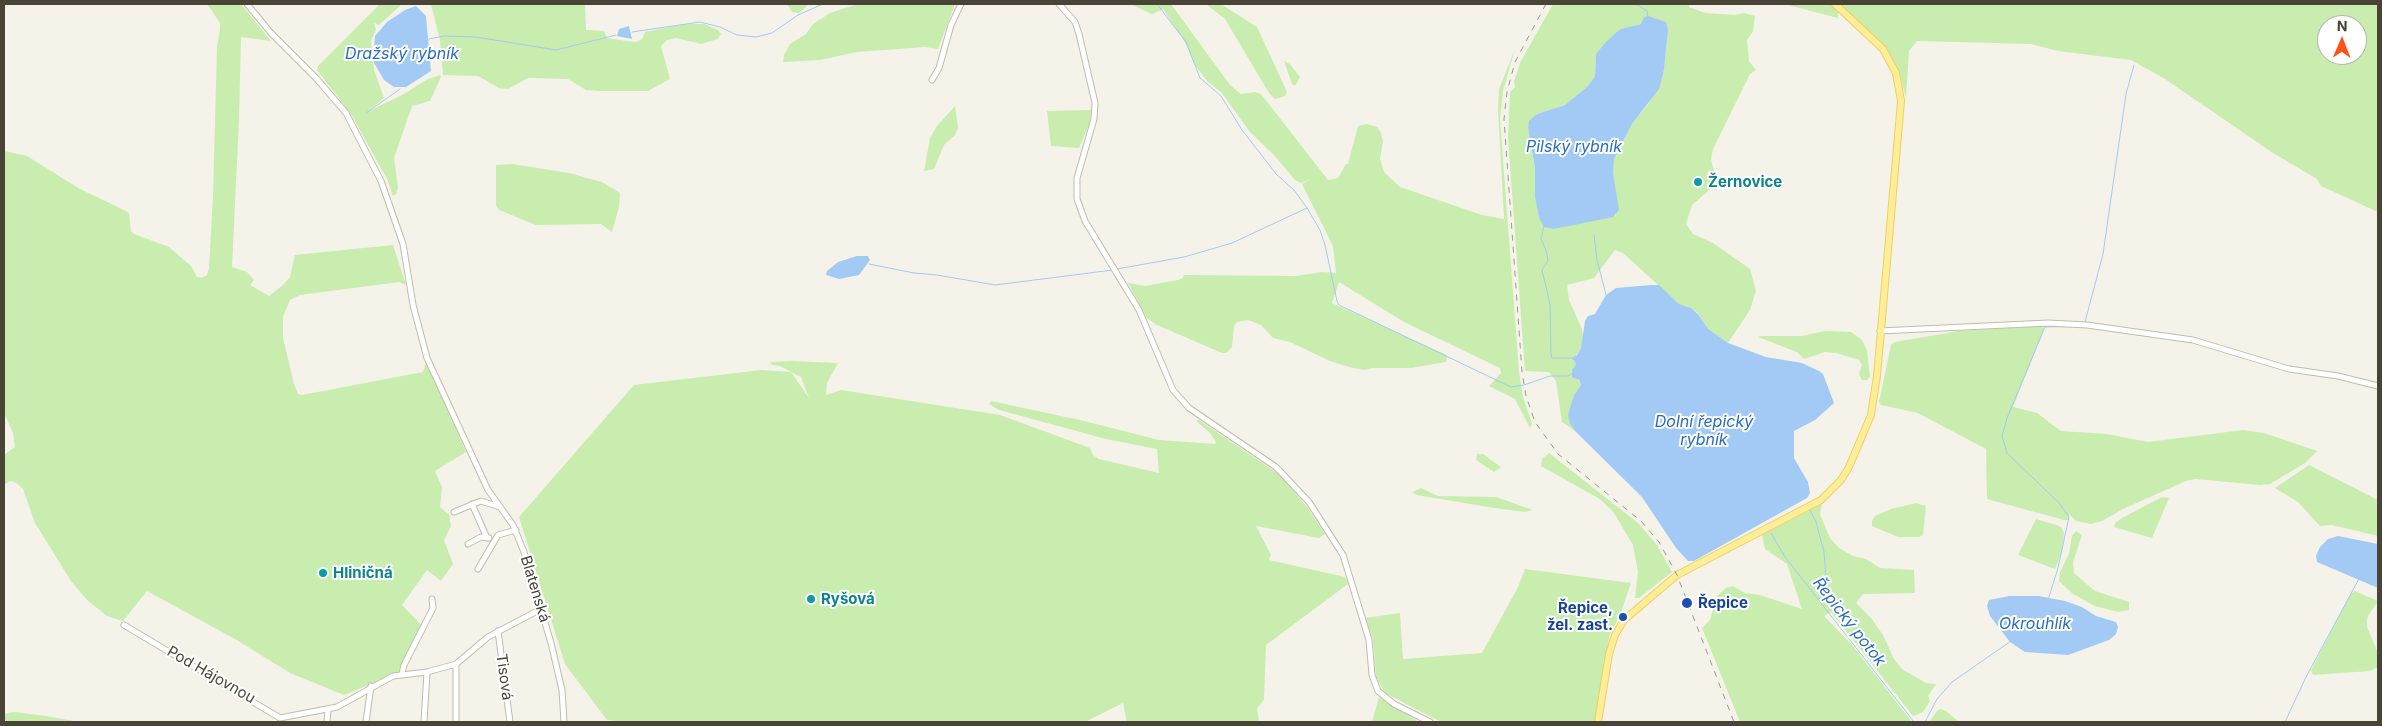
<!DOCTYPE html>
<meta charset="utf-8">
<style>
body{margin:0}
#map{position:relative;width:2382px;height:726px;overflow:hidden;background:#f5f3e9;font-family:Inter,sans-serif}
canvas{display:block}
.frame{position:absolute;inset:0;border:5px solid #494436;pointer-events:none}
.north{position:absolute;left:2317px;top:15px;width:50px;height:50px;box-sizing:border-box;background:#fff;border:1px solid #b6b4af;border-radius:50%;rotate:1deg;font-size:14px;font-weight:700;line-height:20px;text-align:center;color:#494436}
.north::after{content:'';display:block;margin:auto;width:18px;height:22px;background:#ff5316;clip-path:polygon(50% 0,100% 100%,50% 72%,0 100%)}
</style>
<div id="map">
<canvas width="2382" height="726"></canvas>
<div class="frame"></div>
<div class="north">N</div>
</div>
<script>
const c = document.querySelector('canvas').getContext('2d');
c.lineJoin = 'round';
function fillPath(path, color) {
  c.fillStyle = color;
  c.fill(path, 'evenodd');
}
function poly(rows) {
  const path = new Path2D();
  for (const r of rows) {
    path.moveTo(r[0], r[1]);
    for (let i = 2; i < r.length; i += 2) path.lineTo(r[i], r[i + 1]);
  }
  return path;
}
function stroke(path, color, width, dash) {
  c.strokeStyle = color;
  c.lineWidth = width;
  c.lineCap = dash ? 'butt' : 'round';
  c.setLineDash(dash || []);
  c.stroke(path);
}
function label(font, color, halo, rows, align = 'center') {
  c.font = font + ' Inter,sans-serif';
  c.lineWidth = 4;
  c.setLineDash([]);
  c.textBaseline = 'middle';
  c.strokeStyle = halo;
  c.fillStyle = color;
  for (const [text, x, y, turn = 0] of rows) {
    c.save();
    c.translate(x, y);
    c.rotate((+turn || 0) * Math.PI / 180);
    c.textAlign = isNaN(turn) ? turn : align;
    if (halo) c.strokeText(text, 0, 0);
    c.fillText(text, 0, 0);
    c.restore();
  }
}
const green = poly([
 [207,4,241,4,271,41,241,37,239,120,232,267,247,272,254,280,250,285,269,296,283,285,290,277,295,255,393,245,406,285,399,282,300,295,290,300,283,317,283,338,294,384,298,394,302,395,423,372,426,362,466,452,435,471,442,487,440,507,449,515,451,526,444,540,453,564,441,581,427,570,402,605,424,628,400,672,344,695,290,673,235,639,147,591,123,621,107,616,87,600,71,581,35,523,23,489,15,482,10,481,4,485,4,455,15,447,13,433,4,413,4,151,27,156,80,189,126,211,129,213,131,231,134,234,169,247,191,266,197,277,201,278,207,275,209,268,213,196,217,47,220,29,220,23],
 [380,4,402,4,379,25,374,23,376,30,371,41,372,53,374,70,384,98,367,112,404,94,426,80,440,75,441,77,430,101,412,106,394,158,398,188,396,194,393,196,387,179,351,114,317,70,318,66],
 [431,4,585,4,586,30,604,31,607,38,627,41,636,42,642,39,645,32,685,24,704,24,718,30,721,34,718,39,701,44,676,38,667,40,661,46,670,79,648,91,599,91,586,90,568,79,528,78,508,89,499,88,478,76,443,75,440,40],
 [787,4,809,4,799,13,792,12],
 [858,4,955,4,938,49,925,47,857,52,820,60,783,62,784,55,790,44,806,34,813,24,830,13],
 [1130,4,1171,4,1230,85,1241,94,1255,92,1261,94,1328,180,1338,178,1346,164,1348,164,1358,126,1367,124,1377,127,1381,133,1383,142,1380,159,1384,172,1400,187,1482,215,1504,219,1498,110,1499,89,1515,49,1503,91,1500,119,1519,372,1523,397,1532,424,1530,428,1515,399,1489,386,1501,373,1500,368,1404,322,1339,282,1332,303,1447,355,1446,362,1411,368,1373,368,1364,370,1349,367,1330,361,1290,342,1273,338,1261,325,1248,320,1237,322,1234,326,1232,347,1226,353,1222,353,1157,325,1147,318,1128,283,1145,286,1178,280,1183,278,1184,275,1296,276,1322,272,1336,273,1333,246,1302,184,1311,179,1301,183,1295,180,1274,155,1250,132,1221,92,1208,82,1194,64,1186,44,1163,9,1152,14],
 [1206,4,1221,4,1257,27,1287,92,1285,96,1275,99,1269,93,1225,19],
 [1553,4,1689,4,1689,7,1705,13,1735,15,1744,13,1755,16,1753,31,1747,40,1749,61,1756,70,1750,74,1713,149,1711,159,1715,175,1714,186,1692,205,1686,224,1693,234,1713,243,1750,269,1756,291,1750,310,1728,343,1708,330,1698,313,1691,308,1679,304,1623,253,1615,250,1594,278,1567,285,1569,300,1582,329,1583,337,1581,348,1573,360,1576,364,1572,370,1581,385,1574,395,1570,424,1576,432,1562,422,1556,381,1549,372,1525,371,1508,137,1510,92,1515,87,1514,81,1521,61],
 [1641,24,1668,30,1664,70,1649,103,1632,124,1614,159,1612,165,1616,215,1554,229,1539,218,1535,198,1535,168,1528,128,1537,114,1565,105,1588,86,1595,76,1596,54,1620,29],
 [1784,4,1831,4,1838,12,1838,18],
 [1839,4,2378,4,2378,212,2321,186,2317,179,2273,153,2165,79,2131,60,2058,51,2031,44,1917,41,1909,51,1906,98,1899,72,1885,48],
 [2327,25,2357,25,2357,55,2327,55],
 [1284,61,1290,64,1300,77,1295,86,1292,84],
 [955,106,958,128,955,135,944,145,934,169,924,171,930,138,937,126],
 [1091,110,1090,123,1079,148,1051,146,1047,111],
 [512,164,569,173,602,182,620,193,619,207,612,232,601,224,536,225,499,210,496,205,496,165],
 [2042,326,2044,328,2043,332,2013,407,2037,413,2061,431,2107,434,2148,442,2243,430,2264,433,2317,451,2305,463,2270,484,2260,485,2195,479,2186,481,2123,509,2102,521,2091,524,2076,521,2069,514,2069,520,2064,520,1987,499,1986,449,1918,413,1881,405,1879,402,1891,345,1895,342,1959,331],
 [1825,331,1851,332,1862,340,1867,350,1870,377,1867,380,1862,380,1859,374,1862,365,1859,360,1836,353,1825,352,1804,359,1797,352,1758,337,1761,336,1802,336],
 [792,361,838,363,827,383,826,395,841,390,1000,415,1090,448,1093,455,1099,459,1159,473,1157,449,1106,439,999,410,989,404,991,401,1080,420,1159,440,1215,444,1216,442,1210,433,1196,421,1199,420,1280,475,1307,507,1325,534,1319,538,1256,526,1271,555,1269,560,1345,577,1348,584,1266,645,1264,700,1257,708,1259,722,1127,722,1123,703,1085,722,623,722,607,720,565,664,519,517,634,385,761,370,791,372,809,398,801,377,780,366,772,365,770,362],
 [1549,453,1638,523,1657,545,1672,572,1639,598,1635,598,1638,572,1633,545,1614,513,1600,499,1541,466,1542,459],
 [1477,454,1483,454,1501,467,1494,472,1476,460],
 [2309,465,2378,500,2378,536,2332,525,2320,526,2298,502,2275,488],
 [1421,488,1438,496,1496,497,1533,510,1525,512,1494,508,1417,495,1412,492],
 [2162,497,2169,498,2152,538,2114,527,2115,523,2122,518],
 [1916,503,1926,506,1923,535,1919,537,1898,537,1872,526,1872,521,1875,516,1891,509],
 [1822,504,1820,514,1830,538,1839,548,1853,556,1866,559,1880,568,1914,570,1915,593,1863,594,1856,603,1871,618,1883,635,1894,659,1902,669,1926,683,1936,684,1928,696,1930,701,1923,712,1913,716,1831,612,1824,616,1852,645,1912,722,1740,722,1702,628,1710,620,1717,596,1726,588,1733,586,1745,593,1760,595,1802,609,1787,564,1765,549,1762,535],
 [2036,519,2056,525,2061,527,2064,533,2062,552,2055,569,2018,555],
 [2076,531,2082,535,2073,562,2074,573,2095,591,2129,602,2129,610,2118,612,2095,606,2073,594,2059,581,2060,572,2069,554,2072,536],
 [1525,569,1631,583,1621,612,1609,637,1595,722,1441,722,1385,693,1376,677,1373,639,1365,618,1400,613,1403,659,1482,653,1518,587],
 [2355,591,2378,601,2368,616,2367,621,2367,627,2378,653,2378,667,2370,671,2313,675,2311,670,2350,595],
 [1379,697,1419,722,1372,722],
 [1940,709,1946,711,1959,722,1929,722,1937,711],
 [14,712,46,716,80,722,4,722,4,714]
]);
const water = poly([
 [416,6,426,16,431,71,406,87,394,87,384,80,373,61,375,36,387,22,405,10],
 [1648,16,1666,22,1668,30,1664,70,1659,89,1632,124,1614,159,1613,173,1619,210,1613,217,1554,229,1544,227,1539,218,1535,198,1535,168,1528,128,1529,121,1537,114,1565,105,1588,86,1595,76,1596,54,1605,43,1620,29,1641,24,1644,17],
 [629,26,632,39,617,36,619,29],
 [857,256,868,256,870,260,859,275,839,279,826,275,827,271,838,262],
 [1651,285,1659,285,1679,304,1691,308,1698,314,1708,329,1728,343,1766,357,1802,363,1819,371,1823,374,1834,403,1815,420,1794,431,1794,458,1808,482,1810,493,1807,498,1694,561,1688,561,1676,548,1642,497,1576,432,1570,424,1568,415,1574,395,1581,385,1579,380,1572,377,1572,370,1576,364,1572,358,1577,355,1581,348,1585,321,1588,316,1595,314,1606,295,1616,288],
 [2338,536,2378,544,2378,588,2317,562,2316,556,2320,547,2328,539],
 [2009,596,2039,596,2065,601,2082,607,2096,616,2116,622,2118,627,2116,634,2109,640,2068,655,2025,652,2010,642,1990,616,1987,606,1989,600]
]);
const stream = poly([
 [1157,4,1186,42,1200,78,1221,96,1242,130,1277,175,1294,190,1307,208,1320,230,1325,245,1337,301,1339,305,1511,387,1524,385,1550,376,1568,376,1573,373],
 [1636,4,1647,11,1648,17],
 [632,32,700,22,720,27,737,35,756,37,772,33,798,15,823,4],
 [429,39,444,36,476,37,556,50,616,35],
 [366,113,400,89],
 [1544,226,1541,239,1546,250,1548,261,1542,270,1550,304,1551,354,1552,358,1573,358],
 [1594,235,1597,260,1606,295],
 [869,264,914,273,937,275,995,285,1113,270],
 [1117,269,1184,257,1232,243,1307,208],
 [2085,322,2103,254,2126,94,2134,65],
 [1809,508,1816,522,1824,552,1826,577,1819,600],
 [1771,533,1785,557,1914,722],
 [2048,600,2058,568,2069,517,2060,504,2007,453,2002,436,2007,418,2045,327,2084,326],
 [1925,722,1937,699,1952,682,2011,641],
 [2285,722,2306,677,2360,577]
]);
const minor = poly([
 [247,4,271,33,316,78,346,113,381,181,403,244,413,305,427,358,488,490,513,525,524,552,551,643,562,690,564,722],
 [1059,4,1075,22,1079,34,1095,103,1094,119,1077,178,1077,199,1085,221,1139,310,1173,390,1189,408,1276,467,1309,502,1343,555,1369,640,1372,675,1378,691,1394,704,1430,722],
 [932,80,939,68,951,25,961,4],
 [1880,331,2048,323,2087,325,2193,340,2289,369,2338,376,2378,386],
 [472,504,487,538],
 [454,512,481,501,500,507],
 [468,544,481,537,489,538],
 [478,569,498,535,516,530],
 [124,625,280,718,337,707,393,676,427,672,456,664,488,637,541,609],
 [498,631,510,722],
 [456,664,456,722],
 [402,674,404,665,433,608,432,599],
 [327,722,328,710],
 [366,722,371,686],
 [424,722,427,672]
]);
const major = poly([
 [1598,722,1609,654,1615,635,1624,620,1677,575,1821,500,1841,480,1849,467,1871,415,1877,376,1901,101,1896,73,1883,49,1835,4]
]);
const rail = poly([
 [1546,4,1515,62,1507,92,1504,119,1522,372,1526,396,1535,422,1558,454,1641,521,1659,542,1677,575,1734,722]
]);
const markers = [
 [1698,182,5,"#0f9aa8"],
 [323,573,5,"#0f9aa8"],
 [811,599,5,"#0f9aa8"],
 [1687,603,6,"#1a4fb4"],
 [1623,617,5,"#1a4fb4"]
];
const cultureNames = [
 ["Žernovice",1708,182],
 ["Hliničná",333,573],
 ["Ryšová",821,599]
];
const streetNames = [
 ["Blatenská",535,589,73],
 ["Pod Hájovnou",211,675,30],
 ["Tisová",504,677,82]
];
const transitNames = [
 ["Řepice",1698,603],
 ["Řepice,",1613,608,"right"],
 ["žel. zast.",1613,625,"right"]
];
const waterNames = [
 ["Dražský rybník",402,54],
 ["Pilský rybník",1574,147],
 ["Dolní řepický",1704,422],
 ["rybník",1704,440],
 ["Řepický potok",1849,622,52],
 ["Okrouhlík",2035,624]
];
fillPath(green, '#c9ecaf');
fillPath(water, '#a2caf5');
stroke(stream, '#a2caf5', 1);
stroke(minor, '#c1bcaa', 7);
stroke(major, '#ebd161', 8);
stroke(minor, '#fff', 5);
stroke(major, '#ffed98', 6);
stroke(rail, '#989898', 1, [6, 6]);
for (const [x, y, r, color] of markers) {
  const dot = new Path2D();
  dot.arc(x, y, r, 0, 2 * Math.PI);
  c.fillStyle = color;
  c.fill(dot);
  stroke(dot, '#fff', 2);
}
label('bold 15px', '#0d838f', '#fff', cultureNames, 'left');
label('15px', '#494436', '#fff', streetNames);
label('bold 15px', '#164399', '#fff', transitNames, 'left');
label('italic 16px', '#286dbd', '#fff', waterNames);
</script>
